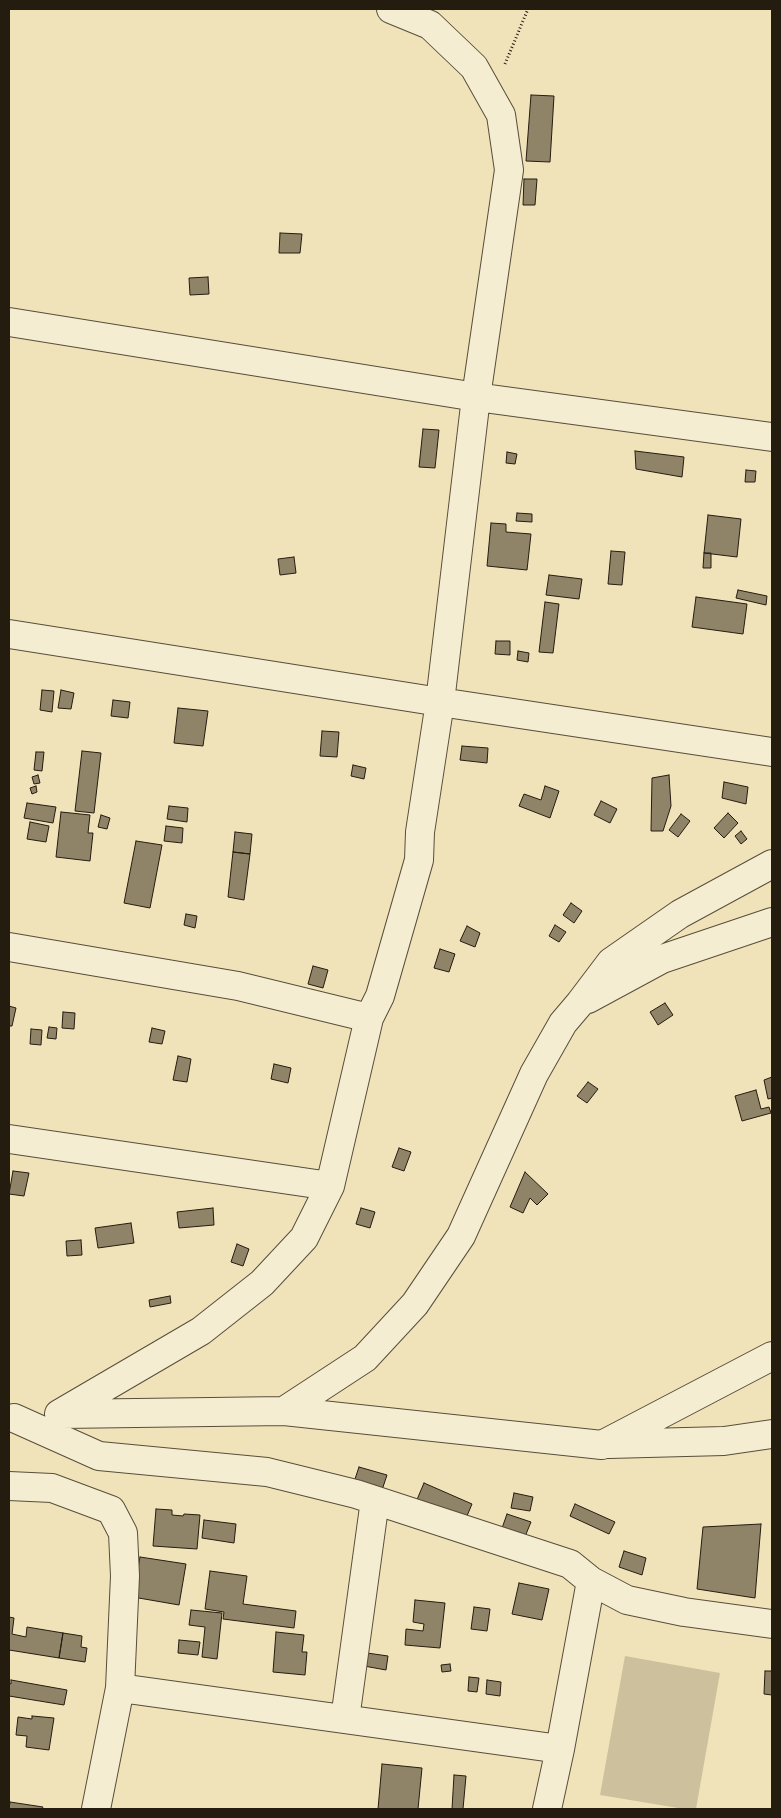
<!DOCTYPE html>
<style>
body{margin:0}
#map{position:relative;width:781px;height:1818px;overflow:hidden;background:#f0e3ba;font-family:"Old Standard TT",serif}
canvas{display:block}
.frame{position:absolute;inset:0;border:10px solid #251c10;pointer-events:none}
</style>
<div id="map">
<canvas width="781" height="1818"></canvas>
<div class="frame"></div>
</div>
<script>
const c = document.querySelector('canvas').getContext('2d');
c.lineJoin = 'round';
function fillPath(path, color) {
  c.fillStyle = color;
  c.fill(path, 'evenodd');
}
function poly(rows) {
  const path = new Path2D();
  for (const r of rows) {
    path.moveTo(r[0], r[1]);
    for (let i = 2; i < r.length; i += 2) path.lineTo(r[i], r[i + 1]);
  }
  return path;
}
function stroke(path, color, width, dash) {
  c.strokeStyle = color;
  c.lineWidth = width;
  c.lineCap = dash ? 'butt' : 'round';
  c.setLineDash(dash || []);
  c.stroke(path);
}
const green = poly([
 [625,1656,720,1673,696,1809,684,1809,600,1795]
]);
const building = poly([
 [531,95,554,96,550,162,526,161,531,95],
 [524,179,537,179,535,205,523,205,524,179],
 [280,233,302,234,300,253,279,253,280,233],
 [208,277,209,294,190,295,189,278,208,277],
 [423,429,439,430,435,468,419,467,423,429],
 [635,451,684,457,682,477,636,469,635,451],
 [507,452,517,454,515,464,506,463,507,452],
 [746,470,756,471,755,482,745,482,746,470],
 [517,513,532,514,532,522,516,521,517,513],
 [708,515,741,519,737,557,704,553,708,515],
 [491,523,506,524,506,532,531,534,527,570,487,566,491,523],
 [611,551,625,552,622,585,608,584,611,551],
 [704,553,711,553,711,568,703,568,704,553],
 [294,557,296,573,280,575,278,559,294,557],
 [549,575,582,579,579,599,546,595,549,575],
 [738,590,767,596,766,605,736,598,738,590],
 [696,597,747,604,743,634,692,627,696,597],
 [545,602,559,604,553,653,539,652,545,602],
 [496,641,510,641,510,655,495,654,496,641],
 [518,651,529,653,528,662,517,660,518,651],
 [42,690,54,691,52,712,40,710,42,690],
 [61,690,74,693,71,709,58,708,61,690],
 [113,700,130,702,128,718,111,716,113,700],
 [178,708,208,711,203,746,174,743,178,708],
 [322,731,339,732,337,757,320,756,322,731],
 [462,746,488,748,487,763,460,760,462,746],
 [82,751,101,753,94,813,75,811,82,751],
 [36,752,44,752,42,771,34,770,36,752],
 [353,765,366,768,364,779,351,776,353,765],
 [38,775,40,783,34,784,32,777,38,775],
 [669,775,671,806,663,831,651,831,652,778,669,775],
 [724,782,748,787,746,804,722,798,724,782],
 [36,786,37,792,32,794,30,788,36,786],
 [545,786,559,791,550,818,519,806,524,794,541,800,545,786],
 [601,801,617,809,610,823,594,815,601,801],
 [27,803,56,807,53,823,24,818,27,803],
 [169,806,188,808,187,822,167,819,169,806],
 [61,812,90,815,88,833,93,833,90,861,56,857,61,812],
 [728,813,738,823,724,838,714,828,728,813],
 [681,814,690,821,678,837,669,830,681,814],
 [101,815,110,818,107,829,98,827,101,815],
 [30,822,49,826,46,842,27,839,30,822],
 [166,826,183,828,182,843,164,841,166,826],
 [741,831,747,839,741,844,735,836,741,831],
 [235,832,252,834,250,854,233,852,235,832],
 [136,841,162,845,150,908,124,903,136,841],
 [233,852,250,854,244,900,228,897,233,852],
 [571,903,582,911,574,923,563,915,571,903],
 [186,914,197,916,195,928,184,925,186,914],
 [555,925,566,932,559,942,549,936,555,925],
 [467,926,480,933,475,947,460,941,467,926],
 [440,949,455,954,449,972,434,968,440,949],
 [313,966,328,970,323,988,308,984,313,966],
 [665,1003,673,1015,658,1025,650,1012,665,1003],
 [9,1006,16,1008,12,1026,9,1026,9,1006],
 [63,1012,75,1013,74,1029,62,1028,63,1012],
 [49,1027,57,1028,56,1039,47,1038,49,1027],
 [152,1028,165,1031,162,1044,149,1042,152,1028],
 [31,1029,42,1030,41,1045,30,1044,31,1029],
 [178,1056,191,1059,187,1082,173,1080,178,1056],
 [274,1064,291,1068,288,1083,271,1079,274,1064],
 [772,1077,772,1098,768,1099,764,1080,772,1077],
 [588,1082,598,1089,587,1103,577,1096,588,1082],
 [756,1090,761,1109,769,1107,771,1113,742,1121,735,1096,756,1090],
 [399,1148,411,1152,404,1171,392,1167,399,1148],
 [13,1171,29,1173,24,1196,9,1194,13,1171],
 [525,1172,548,1194,537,1205,530,1198,523,1213,510,1207,525,1172],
 [213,1208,214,1225,179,1228,177,1212,213,1208],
 [361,1208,375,1212,370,1228,356,1224,361,1208],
 [131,1223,134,1243,98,1248,95,1228,131,1223],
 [81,1240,82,1255,67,1256,66,1241,81,1240],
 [237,1244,249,1249,243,1266,231,1262,237,1244],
 [170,1296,171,1303,150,1307,149,1300,170,1296],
 [359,1467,387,1475,382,1490,354,1482,359,1467],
 [424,1483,472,1504,464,1523,416,1502,424,1483],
 [514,1493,533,1497,530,1511,511,1508,514,1493],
 [575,1504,615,1522,609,1534,570,1516,575,1504],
 [156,1509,172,1510,172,1515,183,1516,184,1514,200,1515,197,1549,153,1546,156,1509],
 [507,1514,531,1522,524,1539,501,1531,507,1514],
 [204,1520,236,1524,234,1543,202,1538,204,1520],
 [761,1524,755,1598,697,1589,703,1527,761,1524],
 [624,1551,646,1558,642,1575,619,1567,624,1551],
 [140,1557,186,1564,179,1605,133,1597,140,1557],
 [210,1571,247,1576,243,1604,296,1611,294,1628,223,1619,224,1612,205,1609,210,1571],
 [519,1583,549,1589,542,1620,512,1614,519,1583],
 [415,1600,445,1603,440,1648,405,1645,406,1629,423,1631,424,1624,413,1622,415,1600],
 [474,1607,490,1609,487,1631,471,1629,474,1607],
 [191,1610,222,1613,217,1659,202,1657,205,1627,189,1625,191,1610],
 [9,1617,14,1618,12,1634,26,1637,27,1627,63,1633,59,1658,9,1650,9,1617],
 [276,1632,304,1635,302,1652,307,1652,305,1675,273,1672,276,1632],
 [63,1633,82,1636,81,1647,87,1648,85,1662,59,1658,63,1633],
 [179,1640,200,1642,198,1655,178,1653,179,1640],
 [367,1653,388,1656,386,1670,364,1666,367,1653],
 [450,1664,451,1671,442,1672,441,1665,450,1664],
 [765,1671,772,1671,772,1695,764,1694,765,1671],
 [469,1677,479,1678,477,1692,468,1691,469,1677],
 [11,1680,67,1690,64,1705,9,1696,9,1683,11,1684,11,1680],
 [487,1680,501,1682,500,1696,486,1694,487,1680],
 [32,1716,54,1718,49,1750,26,1747,27,1736,16,1735,18,1717,32,1719,32,1716],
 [382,1764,422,1768,418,1809,378,1809,382,1764],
 [454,1775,466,1776,463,1809,452,1809,454,1775],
 [10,1802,43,1807,42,1809,9,1809,10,1802]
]);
const path = poly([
 [505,64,528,9]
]);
const minor = poly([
 [9,322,476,397,772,437],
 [9,634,440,702,772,752],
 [9,947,238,986,369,1018],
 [588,999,662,959,772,922],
 [9,1139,330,1186],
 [284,1411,365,1358,415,1304,461,1236,534,1074,563,1023,580,1003,611,962,680,914,772,864],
 [59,1414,201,1331,262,1283,304,1238,330,1186,369,1018,380,996,419,860,420,832,440,702,476,397,509,170,501,115,474,67,430,25,391,9],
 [62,1414,284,1411,602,1445,772,1356],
 [14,1418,99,1456,267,1472,356,1494,570,1564,591,1581,627,1600,684,1612,772,1624],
 [609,1444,724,1441,772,1434],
 [9,1486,52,1488,111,1510,123,1533,125,1576,120,1688,96,1809],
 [120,1688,560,1749],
 [345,1719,375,1500],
 [547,1809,560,1749,591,1581]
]);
fillPath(green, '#cdc19d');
fillPath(building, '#8f8368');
stroke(building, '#251c10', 1);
stroke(minor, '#584e3a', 30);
stroke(path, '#251c10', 3, [1, 2.5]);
stroke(minor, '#f5edd2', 28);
</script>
